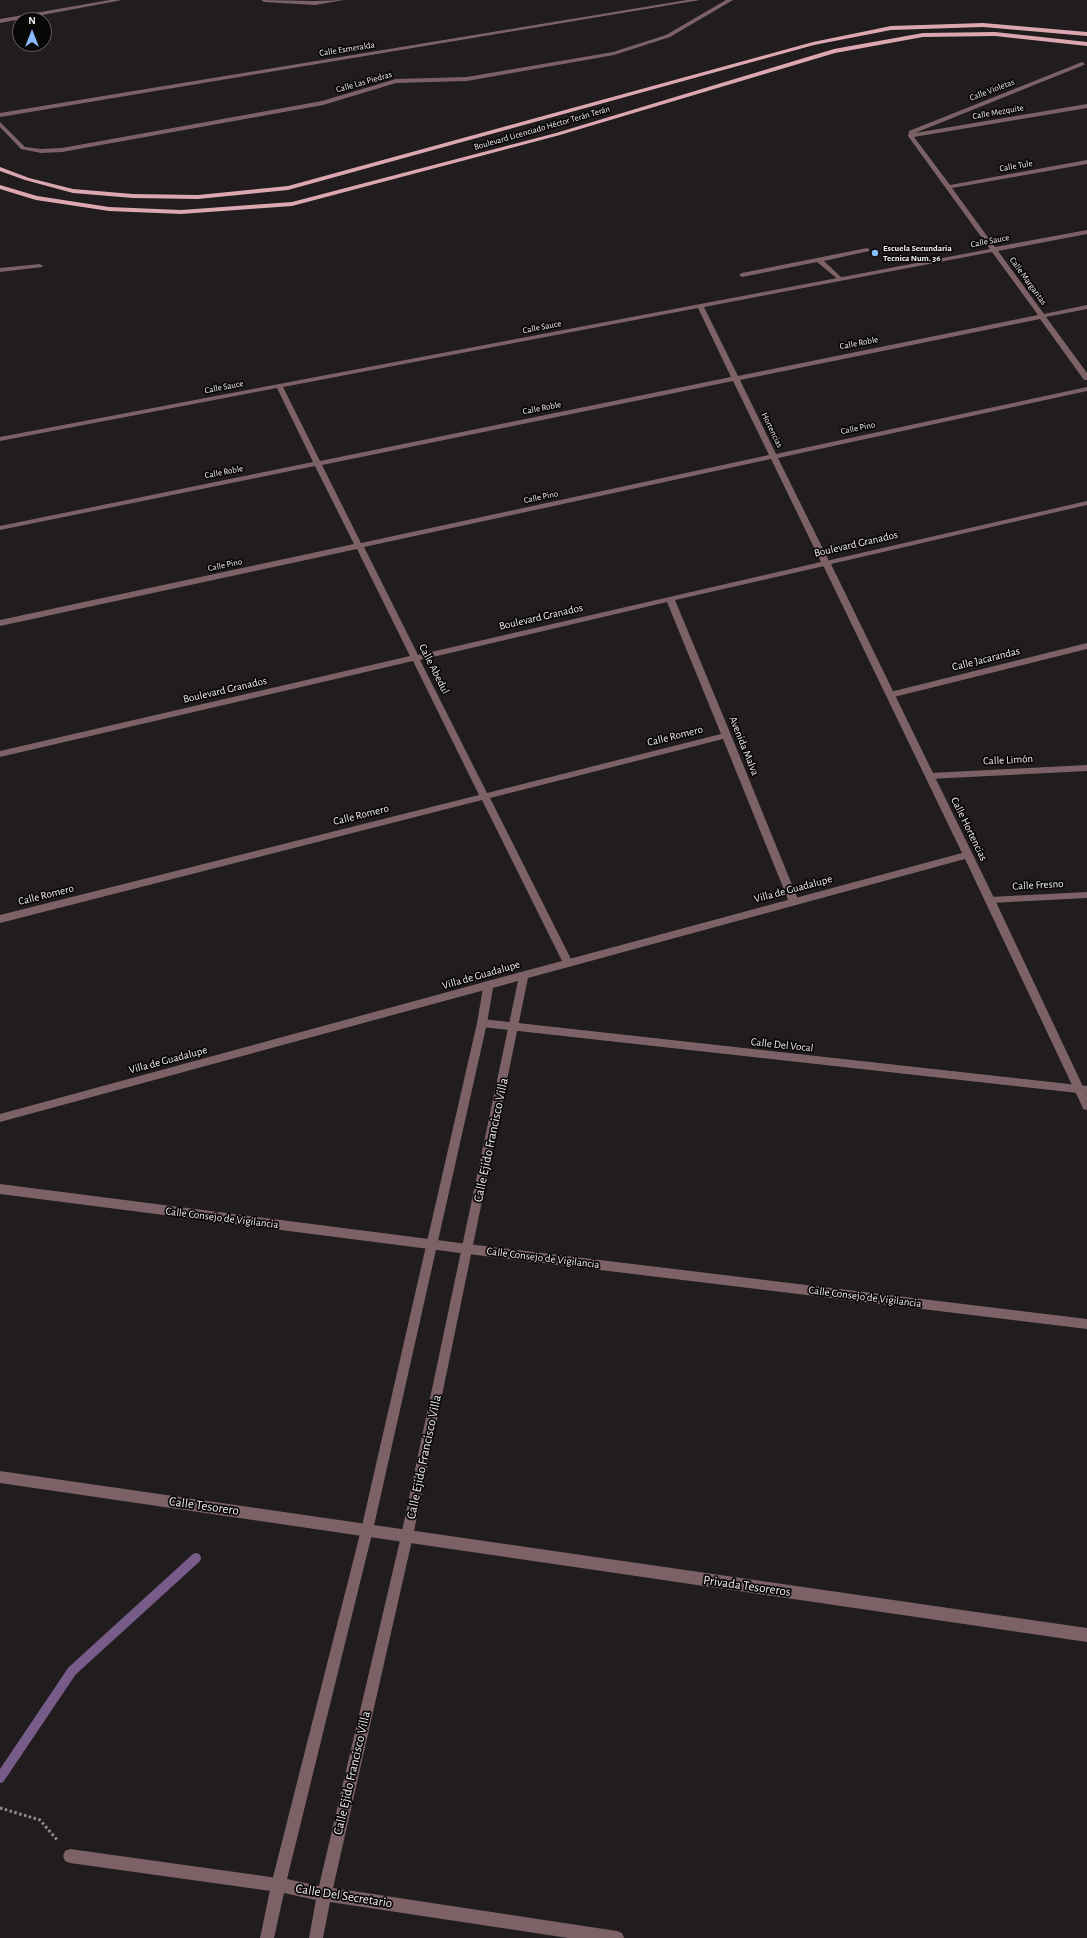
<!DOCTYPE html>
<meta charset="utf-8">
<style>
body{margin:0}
#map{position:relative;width:1087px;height:1938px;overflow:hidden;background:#211c1e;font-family:"Alegreya Sans",sans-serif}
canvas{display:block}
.north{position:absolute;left:12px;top:12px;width:40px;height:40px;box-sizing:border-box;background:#090708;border:1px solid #656263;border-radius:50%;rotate:0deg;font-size:11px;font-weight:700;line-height:16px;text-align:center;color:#eeeaec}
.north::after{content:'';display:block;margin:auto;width:14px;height:18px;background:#88bafc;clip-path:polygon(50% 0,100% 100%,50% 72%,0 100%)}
</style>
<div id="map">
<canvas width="1087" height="1938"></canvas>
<div class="north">N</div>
</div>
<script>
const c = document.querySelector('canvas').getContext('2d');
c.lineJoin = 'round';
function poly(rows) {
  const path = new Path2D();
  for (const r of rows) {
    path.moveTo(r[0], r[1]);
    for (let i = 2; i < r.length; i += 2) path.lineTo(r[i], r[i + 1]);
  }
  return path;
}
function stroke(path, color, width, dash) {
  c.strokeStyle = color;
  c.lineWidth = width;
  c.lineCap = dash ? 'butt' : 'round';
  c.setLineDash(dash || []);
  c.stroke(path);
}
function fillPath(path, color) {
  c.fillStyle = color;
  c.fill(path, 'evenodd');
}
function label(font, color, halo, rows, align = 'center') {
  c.font = font + ' "Alegreya Sans",sans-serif';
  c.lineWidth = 3.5;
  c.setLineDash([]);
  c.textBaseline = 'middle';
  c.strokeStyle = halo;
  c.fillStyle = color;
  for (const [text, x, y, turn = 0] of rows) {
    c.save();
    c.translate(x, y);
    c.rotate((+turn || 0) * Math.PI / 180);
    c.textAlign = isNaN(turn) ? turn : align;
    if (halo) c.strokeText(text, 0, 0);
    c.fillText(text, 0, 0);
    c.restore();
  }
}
const stream = poly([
 [0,1778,72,1671,196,1558]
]);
const path = poly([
 [0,1808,40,1820,58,1841]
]);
const service = poly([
 [867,248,869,249,869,251,824,261,842,278,842,280,840,281,817,262,742,277,739,275,742,273,867,248]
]);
const minor = poly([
 [110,0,122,0,0,23,0,19,110,0],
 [261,0,315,1,344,0,315,5,264,2,261,0],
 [687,0,700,0,0,117,0,113,687,0],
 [726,0,733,0,670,37,614,55,467,81,396,83,323,105,62,152,41,153,21,149,0,127,0,122,25,147,41,149,62,148,322,101,396,79,467,77,613,52,666,35,726,0],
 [1082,62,1085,64,1084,65,915,133,1087,104,1087,108,914,137,950,185,1087,160,1087,164,952,188,995,247,1087,230,1087,234,998,251,1044,314,1087,305,1087,309,1046,317,1087,373,1087,380,1084,380,1040,319,740,380,776,454,1087,387,1087,391,778,458,830,563,829,565,675,600,731,735,799,902,797,904,791,904,789,902,723,739,490,798,573,963,568,967,563,963,482,800,0,923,0,915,479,795,413,661,0,757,0,751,410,656,357,549,0,626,0,620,354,544,315,466,0,530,0,526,313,462,277,388,0,441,0,437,990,249,908,136,909,131,1082,62],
 [992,252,1038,315,738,376,704,307,992,252],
 [698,308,731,377,320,461,283,387,698,308],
 [733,381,769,455,361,543,322,465,733,381],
 [771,459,821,562,418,655,364,547,771,459],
 [667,602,721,734,487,793,420,660,667,602],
 [40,264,43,266,42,267,0,272,0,268,40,264],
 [1087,643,1087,649,890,698,886,695,890,692,1087,643],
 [1087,765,1087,771,930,779,925,776,930,773,1087,765],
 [1087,892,1087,898,990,903,985,900,990,897,1087,892],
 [488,981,492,982,493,985,492,988,0,1122,0,1114,488,981],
 [482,1019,1087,1086,1087,1094,482,1027,478,1026,477,1023,478,1020,482,1019],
 [0,1184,468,1244,1087,1319,1087,1329,468,1254,0,1194,0,1184],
 [0,1471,1087,1628,1087,1642,0,1483,0,1471],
 [70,1849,278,1878,283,1880,285,1885,283,1890,278,1892,70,1863,65,1861,63,1856,65,1851,70,1849]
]);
const tertiary = poly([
 [1087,501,1087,505,831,564,995,900,1087,1095,1087,1110,1083,1109,1082,1106,965,859,528,978,413,1536,333,1888,617,1931,622,1933,624,1938,568,1938,330,1902,323,1938,309,1938,316,1900,284,1893,274,1938,260,1938,271,1885,361,1530,477,1023,484,982,962,853,822,563,826,561,1087,501],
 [518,981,401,1536,319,1886,287,1879,373,1530,487,1023,493,988,518,981]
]);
const primary = poly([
 [983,23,1087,32,1087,36,983,27,891,30,814,45,288,190,198,199,133,198,73,193,25,180,0,171,0,167,29,178,73,189,133,194,198,195,288,186,813,42,891,26,983,23],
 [995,32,1087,42,1087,46,995,36,923,37,835,53,560,135,292,206,181,214,109,211,36,200,0,189,0,185,37,196,109,207,181,210,292,202,556,133,834,49,923,33,995,32]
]);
const markers = [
 [875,253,4,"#88bafc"]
];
const farStreetnames = [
 ["Calle Esmeralda",347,49,-9],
 ["Calle Las Piedras",364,82,-16],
 ["Calle Violetas",992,90,-21],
 ["Calle Mezquite",998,112,-10],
 ["Boulevard Licenciado Héctor Terán Terán",542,128,-16],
 ["Calle Tule",1016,166,-10],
 ["Calle Sauce",990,241,-11],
 ["Calle Margaritas",1028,281,54],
 ["Calle Sauce",542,327,-11],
 ["Calle Roble",859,343,-11],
 ["Calle Sauce",224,387,-11],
 ["Calle Roble",542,408,-11],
 ["Calle Pino",858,428,-12],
 ["Hortencias",772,430,64],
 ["Calle Roble",224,472,-11],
 ["Calle Pino",541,497,-12],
 ["Calle Pino",225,565,-12]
];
const farPoinames = [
 ["Escuela Secundaria",883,248],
 ["Tecnica Num. 36",883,258]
];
const streetNames = [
 ["Boulevard Granados",856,544,-13],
 ["Boulevard Granados",541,617,-13],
 ["Calle Jacarandas",986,659,-14],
 ["Calle Abedul",434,669,63],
 ["Boulevard Granados",225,690,-13],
 ["Calle Romero",675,736,-14],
 ["Avenida Malva",744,746,68],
 ["Calle Limón",1008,760,-3],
 ["Calle Romero",361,815,-14],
 ["Calle Hortencias",969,829,64],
 ["Calle Fresno",1038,885,-3],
 ["Villa de Guadalupe",793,889,-15],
 ["Calle Romero",46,895,-14],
 ["Villa de Guadalupe",481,975,-16],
 ["Calle Del Vocal",782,1045,6],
 ["Villa de Guadalupe",168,1060,-15],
 ["Calle Consejo de Vigilancia",222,1218,7],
 ["Calle Consejo de Vigilancia",543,1258,7],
 ["Calle Consejo de Vigilancia",865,1297,7]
];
const nearStreetnames = [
 ["Calle Ejido Francisco Villa",491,1140,-78],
 ["Calle Ejido Francisco Villa",424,1457,-78],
 ["Calle Tesorero",204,1506,8],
 ["Privada Tesoreros",747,1586,8],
 ["Calle Ejido Francisco Villa",352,1773,-77],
 ["Calle Del Secretario",344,1896,9]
];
stroke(stream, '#775c8a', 10);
stroke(path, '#918c8e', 3, [2.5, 2.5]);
fillPath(service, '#7c6267');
fillPath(minor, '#7c6267');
fillPath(tertiary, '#7c6267');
fillPath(primary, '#dda7b1');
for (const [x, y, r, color] of markers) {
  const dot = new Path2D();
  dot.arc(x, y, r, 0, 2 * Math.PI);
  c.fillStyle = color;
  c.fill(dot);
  stroke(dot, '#090708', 1.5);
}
label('9px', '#eeeaec', '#090708', farStreetnames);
label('bold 9px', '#eeeaec', '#090708', farPoinames, 'left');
label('11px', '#eeeaec', '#090708', streetNames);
label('13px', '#eeeaec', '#090708', nearStreetnames);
</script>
